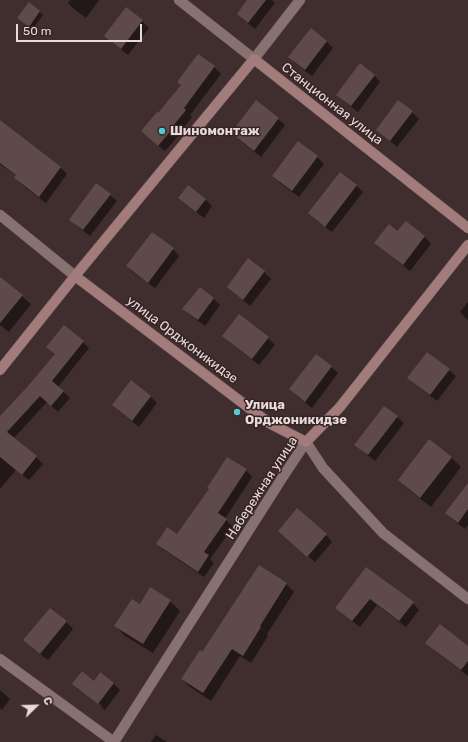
<!DOCTYPE html>
<meta charset="utf-8">
<style>
body{margin:0}
#map{position:relative;width:468px;height:742px;overflow:hidden;background:#402d2d;font-family:Rubik,sans-serif}
canvas{display:block}
.north{position:absolute;left:16px;top:686px;width:40px;height:40px;-webkit-text-stroke:3px #362423;paint-order:stroke;rotate:67deg;font-size:11px;font-weight:700;line-height:16px;text-align:center;color:#e7dada}
.north::after{content:'';display:block;margin:auto;width:14px;height:18px;background:#e7dada;clip-path:polygon(50% 0,100% 100%,50% 72%,0 100%)}
.scale{position:absolute;left:16px;top:24px;width:126px;height:18px;box-sizing:border-box;border:2px solid #e7dada;border-top:0;padding-left:5px;font-size:12px;line-height:14px;white-space:nowrap;color:#e7dada;-webkit-text-stroke:3px #362423;paint-order:stroke}
</style>
<div id="map">
<canvas width="468" height="742"></canvas>
<div class="north">С</div>
<div class="scale">50 m</div>
</div>
<script>
const c = document.querySelector('canvas').getContext('2d');
c.lineJoin = 'round';
function fillPath(path, color) {
  c.fillStyle = color;
  c.fill(path, 'evenodd');
}
function poly(rows) {
  const path = new Path2D();
  for (const r of rows) {
    path.moveTo(r[0], r[1]);
    for (let i = 2; i < r.length; i += 2) path.lineTo(r[i], r[i + 1]);
  }
  return path;
}
function stroke(path, color, width, dash) {
  c.strokeStyle = color;
  c.lineWidth = width;
  c.lineCap = dash ? 'butt' : 'round';
  c.setLineDash(dash || []);
  c.stroke(path);
}
function label(font, color, halo, rows, align = 'center') {
  c.font = font + ' Rubik,sans-serif';
  c.lineWidth = 3;
  c.setLineDash([]);
  c.textBaseline = 'middle';
  c.strokeStyle = halo;
  c.fillStyle = color;
  for (const [text, x, y, turn = 0] of rows) {
    c.save();
    c.translate(x, y);
    c.rotate((+turn || 0) * Math.PI / 180);
    c.textAlign = isNaN(turn) ? turn : align;
    if (halo) c.strokeText(text, 0, 0);
    c.fillText(text, 0, 0);
    c.restore();
  }
}
const shadow = poly([
 [70,0,99,0,86,18,74,9,68,3],
 [248,0,272,0,275,3,255,29,244,20,238,14],
 [29,4,43,15,32,30,18,18],
 [142,21,149,28,128,55,112,42,105,36],
 [326,41,333,48,312,76,296,64,290,57],
 [198,55,214,67,221,74,190,115,192,117,179,133,180,134,165,151,149,138,158,115,182,86],
 [374,75,380,82,358,112,344,101,337,95],
 [412,112,419,119,397,147,384,136,377,130],
 [278,119,285,125,261,157,239,140,232,133],
 [0,131,24,141,61,168,67,174,46,203,22,185,15,178,17,176,0,164],
 [317,157,324,164,299,197,280,183,274,176],
 [356,185,363,192,332,232,316,220,310,213],
 [188,186,206,200,212,206,204,218,186,204,179,198],
 [110,195,117,201,90,236,77,226,70,219],
 [406,222,425,237,431,244,410,271,382,249,375,243,398,232],
 [173,249,179,256,155,288,134,273,127,266],
 [249,260,264,272,271,279,250,306,235,293,228,287],
 [0,278,22,296,31,304,9,332,0,325],
 [200,288,214,299,220,305,205,326,190,315,184,309],
 [468,302,468,320,460,312],
 [224,336,268,338,275,345,259,365,230,342],
 [83,342,89,348,58,387,70,398,58,412,47,402,13,439,36,457,43,464,29,480,16,470,0,489,0,420,56,355,48,347],
 [331,367,338,373,312,408,297,396,290,389],
 [449,370,456,376,437,401,415,384,408,378],
 [131,381,151,397,157,403,139,427,119,411,113,405],
 [397,417,404,423,375,461,362,451,356,445],
 [451,457,461,467,431,507,409,490,399,480],
 [246,470,252,477,225,519,233,527,210,559,214,563,204,577,164,550,157,544,177,535],
 [468,485,468,525,465,529,453,520,447,513],
 [326,535,332,542,315,562,285,537],
 [260,567,286,584,294,592,267,634,268,636,251,663,240,656,211,701,190,687,182,679,203,653],
 [367,568,413,603,419,610,406,627,377,605,360,627,343,614,336,608],
 [170,601,180,611,153,653,125,636,116,626],
 [50,609,66,622,73,629,48,660,31,647],
 [468,648,468,676,433,649],
 [94,682,113,683,120,690,105,710,101,707,102,706,79,688,79,690,73,684],
 [0,690,10,699,2,710,0,708],
 [156,735,167,742,151,742]
]);
const building = poly([
 [247,0,266,0,248,23,237,14],
 [29,2,40,11,29,27,17,18],
 [126,7,143,20,121,49,104,36],
 [311,28,327,41,305,70,288,57],
 [198,54,215,66,184,108,186,110,173,126,174,127,158,146,141,131,157,112,158,113,181,85,177,82],
 [360,63,375,75,351,106,336,95],
 [256,100,279,118,254,151,231,133],
 [398,100,413,111,390,141,376,130],
 [0,120,61,167,39,197,14,178,16,175,0,163],
 [298,141,318,156,292,191,272,176],
 [340,172,357,185,325,227,308,213],
 [96,183,111,194,83,230,69,220],
 [188,185,206,199,196,212,178,198],
 [406,221,425,236,403,265,374,243,389,224,397,231],
 [152,232,174,248,148,283,126,266],
 [248,258,265,271,243,300,227,287],
 [0,277,23,295,0,323],
 [200,287,214,298,198,320,182,309],
 [239,314,269,337,252,359,222,336],
 [64,325,84,341,52,381,64,391,51,406,40,396,7,432,37,456,22,475,0,457,0,416,28,386,55,354,46,347],
 [427,352,450,369,430,395,407,378],
 [316,354,332,366,305,402,289,389],
 [131,380,151,396,132,421,112,405],
 [384,406,398,416,368,455,354,445],
 [429,439,452,457,420,498,398,480],
 [227,457,247,469,218,513,227,519,204,552,209,555,198,572,156,544,167,527,177,534,209,489,207,488],
 [468,483,468,509,458,523,445,513],
 [297,508,327,534,307,557,278,531],
 [259,565,287,583,260,626,261,627,243,656,232,649,203,693,181,679,200,650,202,652],
 [366,567,414,602,399,621,370,599,352,621,335,608],
 [150,587,171,600,143,644,114,626,132,599,140,604],
 [50,608,67,621,40,654,23,640],
 [440,624,468,646,468,661,461,670,425,643],
 [82,671,94,681,100,672,114,683,98,704,72,684]
]);
const street = poly([
 [179,0,254,59,300,0],
 [0,215,75,276],
 [0,659,114,742],
 [114,742,284,475,306,442,323,468,383,533,468,599]
]);
const secondary = poly([
 [75,276,269,423,306,442,340,407,468,245],
 [0,370,75,276,254,59,468,228]
]);
const markers = [
 [162,131,4,"#51ccd3"],
 [237,412,4,"#51ccd3"]
];
const streetNames = [
 ["Станционная улица",332,104,38],
 ["улица Орджоникидзе",182,340,37],
 ["Набережная улица",262,488,-57]
];
const poiNames = [
 ["Шиномонтаж",170,131],
 ["Улица",245,405],
 ["Орджоникидзе",245,420]
];
fillPath(shadow, '#0007');
fillPath(building, '#5e4a49');
stroke(street, '#5d4c4c', 11);
stroke(secondary, '#5d4c4c', 11);
stroke(street, '#887271', 10);
stroke(secondary, '#a27c7b', 10);
for (const [x, y, r, color] of markers) {
  const dot = new Path2D();
  dot.arc(x, y, r, 0, 2 * Math.PI);
  c.fillStyle = color;
  c.fill(dot);
  stroke(dot, '#362423', 1.5);
}
label('13px', '#e7dada', '#362423', streetNames);
label('bold 13px', '#e7dada', '#362423', poiNames, 'left');
</script>
